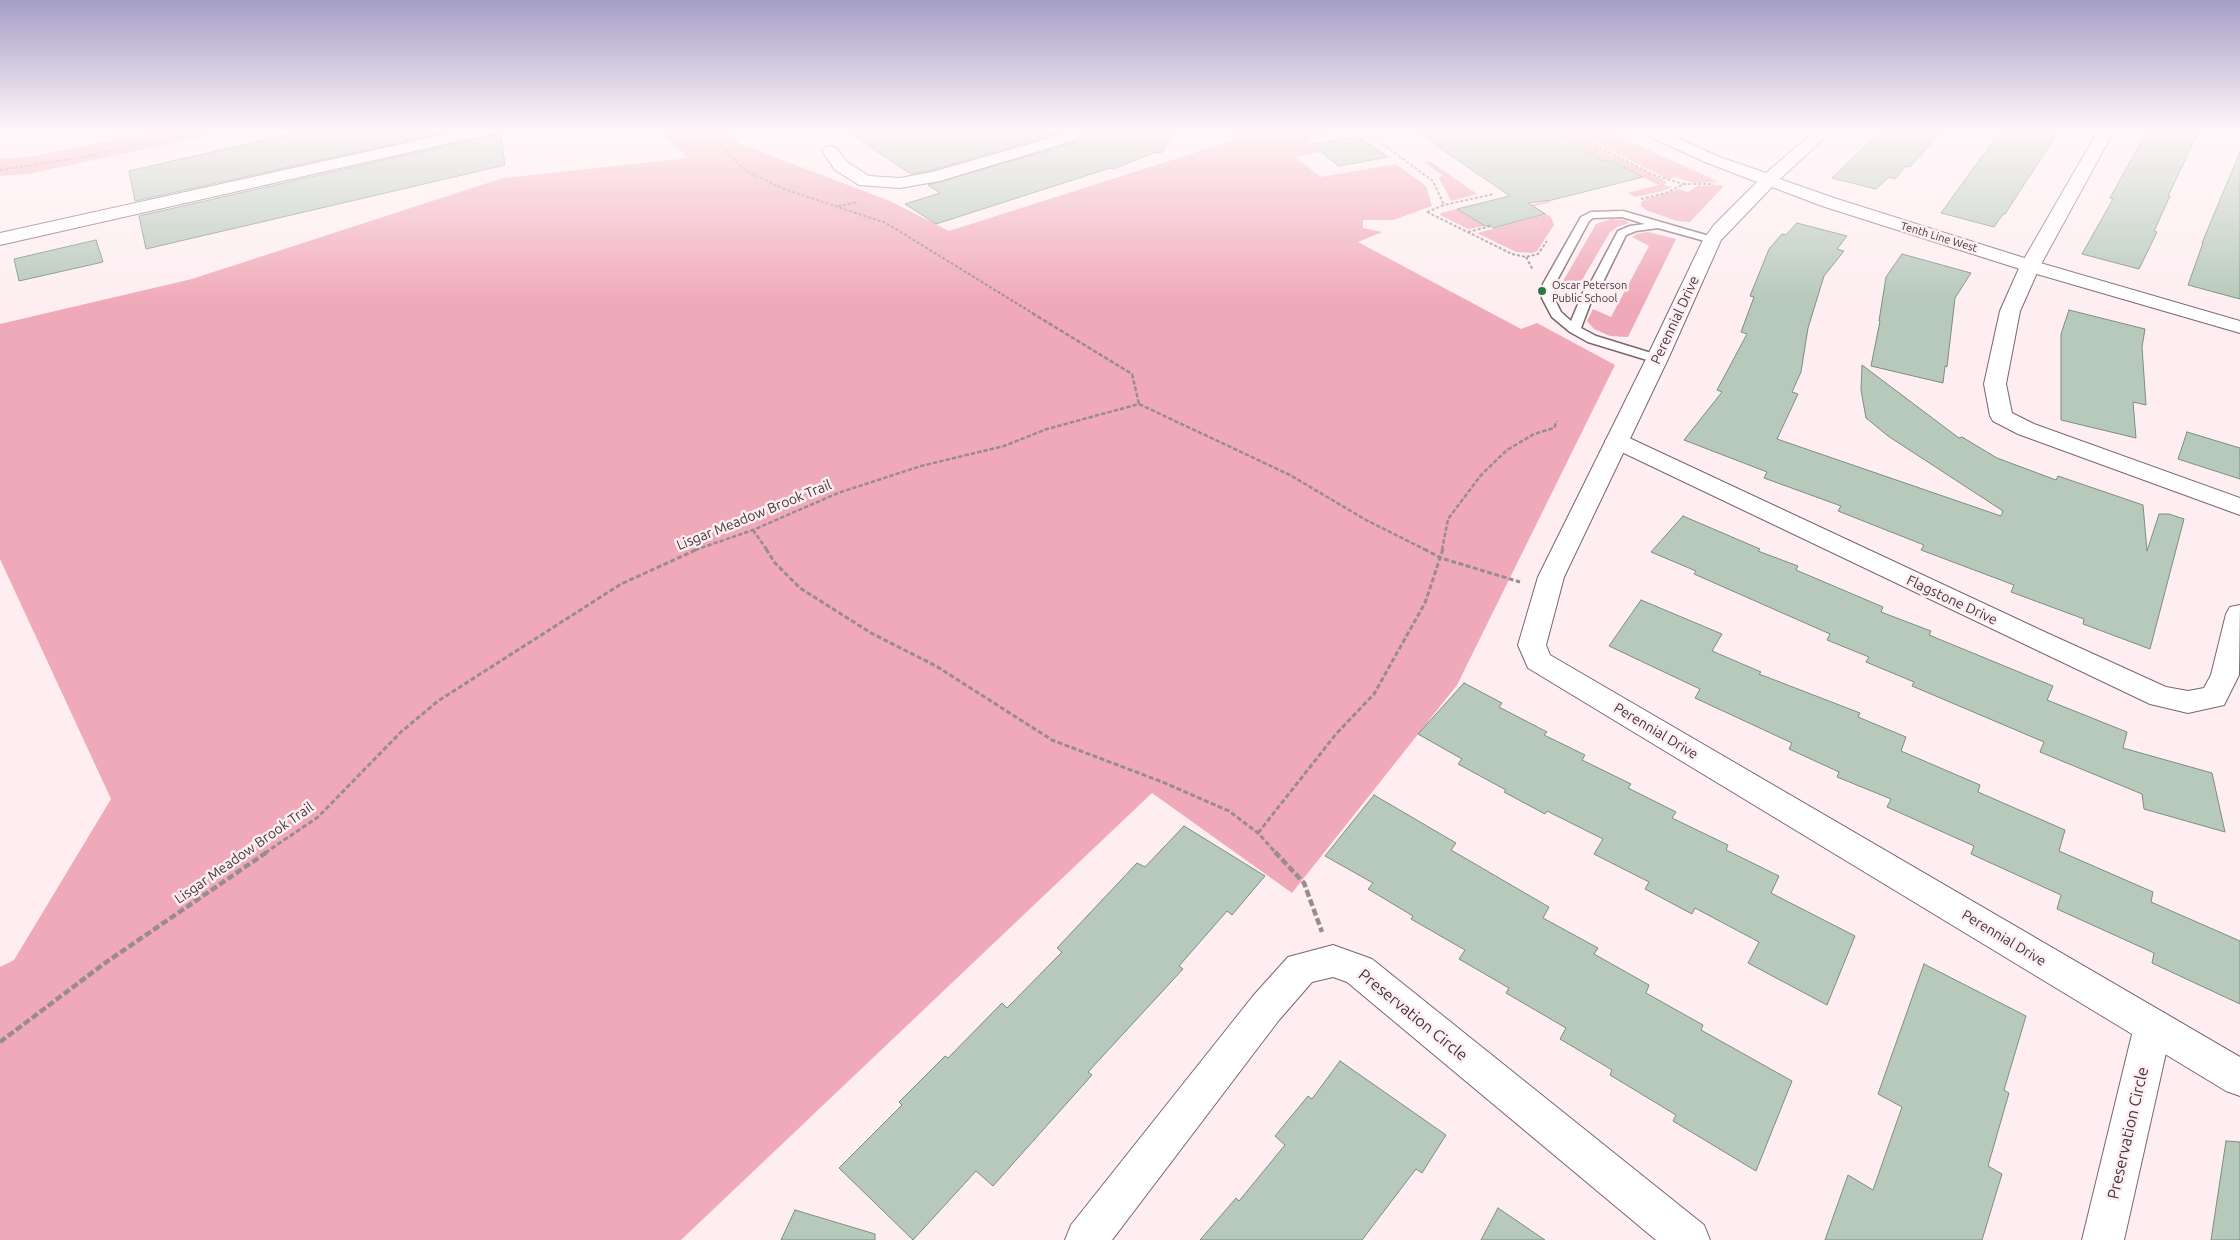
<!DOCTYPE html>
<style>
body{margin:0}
canvas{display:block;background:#feeef1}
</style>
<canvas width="2240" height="1240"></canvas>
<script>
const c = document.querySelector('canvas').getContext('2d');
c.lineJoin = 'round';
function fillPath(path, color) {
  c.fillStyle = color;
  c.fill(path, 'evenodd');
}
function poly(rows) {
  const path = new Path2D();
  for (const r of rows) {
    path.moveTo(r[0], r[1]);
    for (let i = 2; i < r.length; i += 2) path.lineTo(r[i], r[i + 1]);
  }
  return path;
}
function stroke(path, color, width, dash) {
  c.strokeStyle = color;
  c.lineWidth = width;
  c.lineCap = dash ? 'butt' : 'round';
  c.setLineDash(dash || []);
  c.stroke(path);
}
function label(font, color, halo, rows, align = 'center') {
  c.font = font + ' Ubuntu,sans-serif';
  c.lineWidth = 5;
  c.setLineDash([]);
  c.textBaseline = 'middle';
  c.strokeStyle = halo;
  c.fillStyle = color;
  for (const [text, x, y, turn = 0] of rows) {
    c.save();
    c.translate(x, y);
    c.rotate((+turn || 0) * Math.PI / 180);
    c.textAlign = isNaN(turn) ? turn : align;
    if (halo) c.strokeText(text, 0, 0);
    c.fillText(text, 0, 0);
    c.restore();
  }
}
const green = poly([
 [168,129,241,129,28,174,0,176,0,159,34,156],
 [655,129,724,129,740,144,890,201,949,231,1238,139,1219,129,1336,129,1326,137,1306,140,1320,152,1295,157,1321,177,1396,164,1426,186,1432,206,1393,220,1363,220,1363,228,1382,232,1358,242,1521,329,1537,323,1615,365,1457,685,1292,893,1152,793,681,1240,0,1240,0,967,14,960,111,799,0,559,0,324,192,279,503,178,689,158],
 [1549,129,1561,129,1667,182,1664,185,1672,187,1663,191,1635,197,1628,193,1658,185,1613,161,1605,162],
 [1568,129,1603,129,1719,182,1694,183,1675,177,1668,179],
 [1430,161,1477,194,1451,201,1439,178,1442,175,1424,162],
 [1721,185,1723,187,1690,222,1677,221,1646,210,1641,206,1641,202,1644,200,1679,189,1688,192,1697,186],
 [1549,201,1551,202,1534,206,1551,217,1554,225,1537,251,1533,253,1516,252,1477,233,1544,215,1530,205],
 [1457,209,1485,226,1468,229,1440,215,1441,213],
 [1611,219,1624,220,1629,223,1617,227,1610,232,1582,280,1574,283,1562,283,1596,224],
 [1648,232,1676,239,1628,337,1610,336,1594,329,1587,321,1593,309,1611,317,1649,246,1632,237,1636,234]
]);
const building = poly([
 [313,129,461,129,135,201,129,171,313,129],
 [500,129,505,165,146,249,139,216,490,136,497,134,500,129],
 [843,129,1066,129,1063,132,932,170,911,174,843,129],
 [1088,129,1177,129,1161,153,1156,152,1113,169,1110,168,936,224,905,204,940,193,928,185,1077,142,1088,129],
 [1412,129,1549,129,1605,162,1612,161,1643,177,1552,200,1528,203,1545,214,1493,228,1490,225,1485,226,1457,209,1510,196,1412,129],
 [1883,129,1944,129,1910,167,1906,166,1895,179,1889,177,1876,189,1832,178,1883,129],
 [2002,129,2060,129,2005,214,2003,214,1994,227,1941,213,2002,129],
 [2148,129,2200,129,2168,196,2170,196,2154,231,2157,232,2139,269,2082,254,2113,199,2110,198,2148,129],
 [1359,137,1388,157,1339,166,1311,144,1359,137],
 [2240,152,2240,299,2188,285,2203,243,2202,243,2240,152],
 [1797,223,1847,236,1837,249,1844,251,1824,276,1808,328,1801,372,1792,392,1798,394,1777,439,2001,516,2003,511,1888,436,1866,418,1861,390,1862,365,1959,438,1962,437,1997,458,2056,480,2058,476,2143,505,2147,551,2159,514,2169,514,2184,519,2150,649,2083,624,2084,619,2011,592,2014,585,1921,550,1924,545,1838,511,1841,506,1764,478,1767,472,1684,440,1722,392,1717,390,1747,334,1741,332,1754,297,1750,296,1769,249,1782,234,1786,235,1797,223],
 [96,240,103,262,19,281,14,259,96,240],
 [1902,254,1971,273,1955,298,1947,367,1945,366,1943,383,1871,366,1880,321,1879,321,1886,277,1902,254],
 [2069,310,2145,329,2142,347,2146,405,2133,402,2136,438,2061,420,2061,334,2069,310],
 [2187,432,2240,448,2240,479,2178,459,2187,432],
 [1683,516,1760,549,1758,551,1798,566,1796,570,1883,607,1881,612,1931,631,1929,635,2053,686,2047,700,2127,732,2123,748,2212,773,2225,832,2144,809,2142,794,2040,752,2044,742,1912,686,1914,682,1866,662,1869,657,1827,640,1830,634,1694,574,1696,571,1651,552,1683,516],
 [1641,600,1722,634,1712,651,1761,672,1759,674,1860,713,1858,717,1906,737,1901,751,1980,785,1978,792,2065,830,2059,851,2153,892,2151,902,2240,941,2240,1004,2152,963,2154,953,2057,909,2061,895,1971,854,1974,846,1887,807,1891,799,1837,777,1839,772,1789,749,1792,743,1695,698,1700,689,1609,646,1641,600],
 [1464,683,1502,703,1499,707,1547,732,1544,735,1585,755,1582,760,1631,784,1628,788,1676,812,1672,818,1728,845,1726,850,1779,876,1771,893,1855,936,1827,1005,1748,963,1759,942,1695,908,1692,914,1645,889,1649,882,1594,854,1603,839,1547,811,1545,814,1504,792,1506,790,1458,764,1462,759,1418,734,1464,683],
 [1374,795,1456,843,1451,850,1549,907,1543,918,1598,948,1594,954,1649,985,1646,993,1703,1025,1701,1030,1792,1081,1756,1171,1673,1121,1676,1115,1610,1075,1612,1070,1560,1039,1566,1028,1506,993,1509,988,1459,959,1465,950,1411,919,1413,916,1368,889,1373,883,1325,856,1374,795],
 [1184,826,1265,876,1232,915,1227,911,1179,966,1183,969,1088,1072,1092,1075,993,1186,976,1171,913,1240,839,1168,902,1105,899,1102,945,1056,948,1058,1002,1003,1007,1008,1062,952,1057,948,1137,863,1145,867,1184,826],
 [1924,964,2026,1016,2004,1090,2009,1093,1988,1166,2002,1174,1982,1240,1825,1240,1848,1175,1873,1190,1902,1107,1878,1094,1924,964],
 [1340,1061,1446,1135,1422,1173,1416,1169,1362,1240,1200,1240,1236,1198,1239,1201,1285,1145,1275,1136,1308,1096,1312,1099,1340,1061],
 [2226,1141,2240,1142,2240,1240,2211,1240,2226,1141],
 [1498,1208,1545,1240,1481,1240,1498,1208],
 [795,1210,875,1234,875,1240,781,1240,795,1210]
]);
const pathFar3 = poly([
 [712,129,728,153,746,171,784,189,886,223,1034,314],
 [1376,129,1369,134,1433,181,1444,205],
 [1564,129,1654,175,1683,184],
 [0,170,72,159,217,129],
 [1641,199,1666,193,1684,184,1714,184],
 [838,206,858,202],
 [1427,212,1512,254,1526,257,1538,254,1547,241],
 [1427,212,1444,205,1494,194],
 [1468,232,1491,226],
 [1526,257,1533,270]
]);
const pathFar2 = poly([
 [1032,313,1132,374,1139,404],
 [1139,404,1290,475,1366,520,1426,550],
 [753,530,767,550],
 [695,550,753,530,838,493,921,466,1004,446,1047,429,1139,404],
 [1442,550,1448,519,1481,475,1507,450,1534,434,1554,428,1557,421]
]);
const pathFar1 = poly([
 [766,549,775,563,800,588,871,633,936,666,1052,740,1165,783,1229,811,1258,833,1276,853],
 [1424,549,1441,558,1520,582],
 [1258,833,1336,734,1374,694,1425,603,1443,549],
 [265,853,318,817,401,732,438,701,621,584,698,549]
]);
const path = poly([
 [1275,852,1304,883,1322,932],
 [0,1042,105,963,267,852]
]);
const service = poly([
 [1623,211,1716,238,1717,240,1712,243,1658,228,1636,231,1626,235,1602,284,1595,291,1581,328,1596,336,1661,356,1663,359,1661,362,1657,363,1588,342,1570,332,1552,317,1542,298,1543,284,1581,217,1591,212,1623,211],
 [1622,217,1645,224,1630,226,1618,231,1591,282,1584,290,1571,321,1561,312,1554,298,1555,284,1589,221,1593,218,1622,217]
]);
const minor = poly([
 [1069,129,1086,129,1076,140,940,181,900,188,859,185,835,170,822,151,824,148,830,146,836,148,847,162,869,176,900,178,932,172,1064,134,1069,129],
 [2099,129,2115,129,2040,266,2020,311,2006,384,2012,413,2034,424,2240,498,2240,515,2018,434,1993,421,1990,416,1984,384,2000,311,2020,266,2099,129],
 [1617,434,1625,436,2047,633,2166,687,2188,691,2204,688,2211,675,2226,614,2230,607,2240,605,2239,675,2224,705,2188,713,2150,704,1609,446,1605,441,1609,436,1617,434],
 [1333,945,1372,959,1704,1225,1710,1240,1656,1240,1347,982,1333,977,1312,982,1279,1020,1112,1240,1065,1240,1071,1225,1253,996,1288,957,1333,945],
 [2153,1009,2166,1014,2172,1026,2124,1240,2082,1240,2134,1026,2140,1014,2153,1009]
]);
const tertiary = poly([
 [469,129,498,129,496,132,490,134,0,245,0,233,469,129],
 [1637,129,1658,129,1717,156,1766,173,1817,129,1834,129,1780,179,1834,198,2037,262,2240,321,2240,333,2023,270,1822,206,1772,187,1721,240,1668,359,1564,577,1546,645,1550,655,2240,1057,2240,1096,2226,1091,1528,668,1518,645,1538,577,1646,359,1703,240,1714,225,1757,182,1705,162,1639,132,1637,129]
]);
const markers = [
 [1542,291,5,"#2b7746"]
];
const farStreetnames = [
 ["Tenth Line West",1939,237,17]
];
const farPoinames = [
 ["Oscar Peterson",1552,285],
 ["Public School",1552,298]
];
const streetNames = [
 ["Perennial Drive",1675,320,-65],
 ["Lisgar Meadow Brook Trail",754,515,-22],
 ["Flagstone Drive",1952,600,25],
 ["Perennial Drive",1656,731,31],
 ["Lisgar Meadow Brook Trail",244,853,-35],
 ["Perennial Drive",2004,938,31]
];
const nearStreetnames = [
 ["Preservation Circle",1413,1015,39],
 ["Preservation Circle",2128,1133,-77]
];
fillPath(green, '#f0a9b8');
fillPath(building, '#b6c9ba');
stroke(building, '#7c8e80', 1);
stroke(service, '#7c666a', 3);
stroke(minor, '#7c666a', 2);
stroke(tertiary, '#7c666a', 2);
stroke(pathFar3, '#998c8f', 2, [3, 2]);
stroke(pathFar2, '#998c8f', 2.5, [4.5, 2]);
stroke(pathFar1, '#998c8f', 3, [5, 2.5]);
stroke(path, '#998c8f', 4.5, [7, 3]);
fillPath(service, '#fff');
fillPath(minor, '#fff');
fillPath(tertiary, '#fff');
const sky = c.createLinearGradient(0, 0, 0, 303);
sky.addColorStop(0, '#a59ec6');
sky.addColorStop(0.43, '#fff7f9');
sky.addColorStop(1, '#fff7f900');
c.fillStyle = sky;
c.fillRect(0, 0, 2240, 303);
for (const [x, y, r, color] of markers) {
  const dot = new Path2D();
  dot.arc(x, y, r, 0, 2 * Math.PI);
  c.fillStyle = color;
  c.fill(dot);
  stroke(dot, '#feeef1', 2);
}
label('11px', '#42383a', '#feeef1', farStreetnames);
label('11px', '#42383a', '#feeef1', farPoinames, 'left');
label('14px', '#42383a', '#feeef1', streetNames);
label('16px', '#42383a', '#feeef1', nearStreetnames);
</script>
